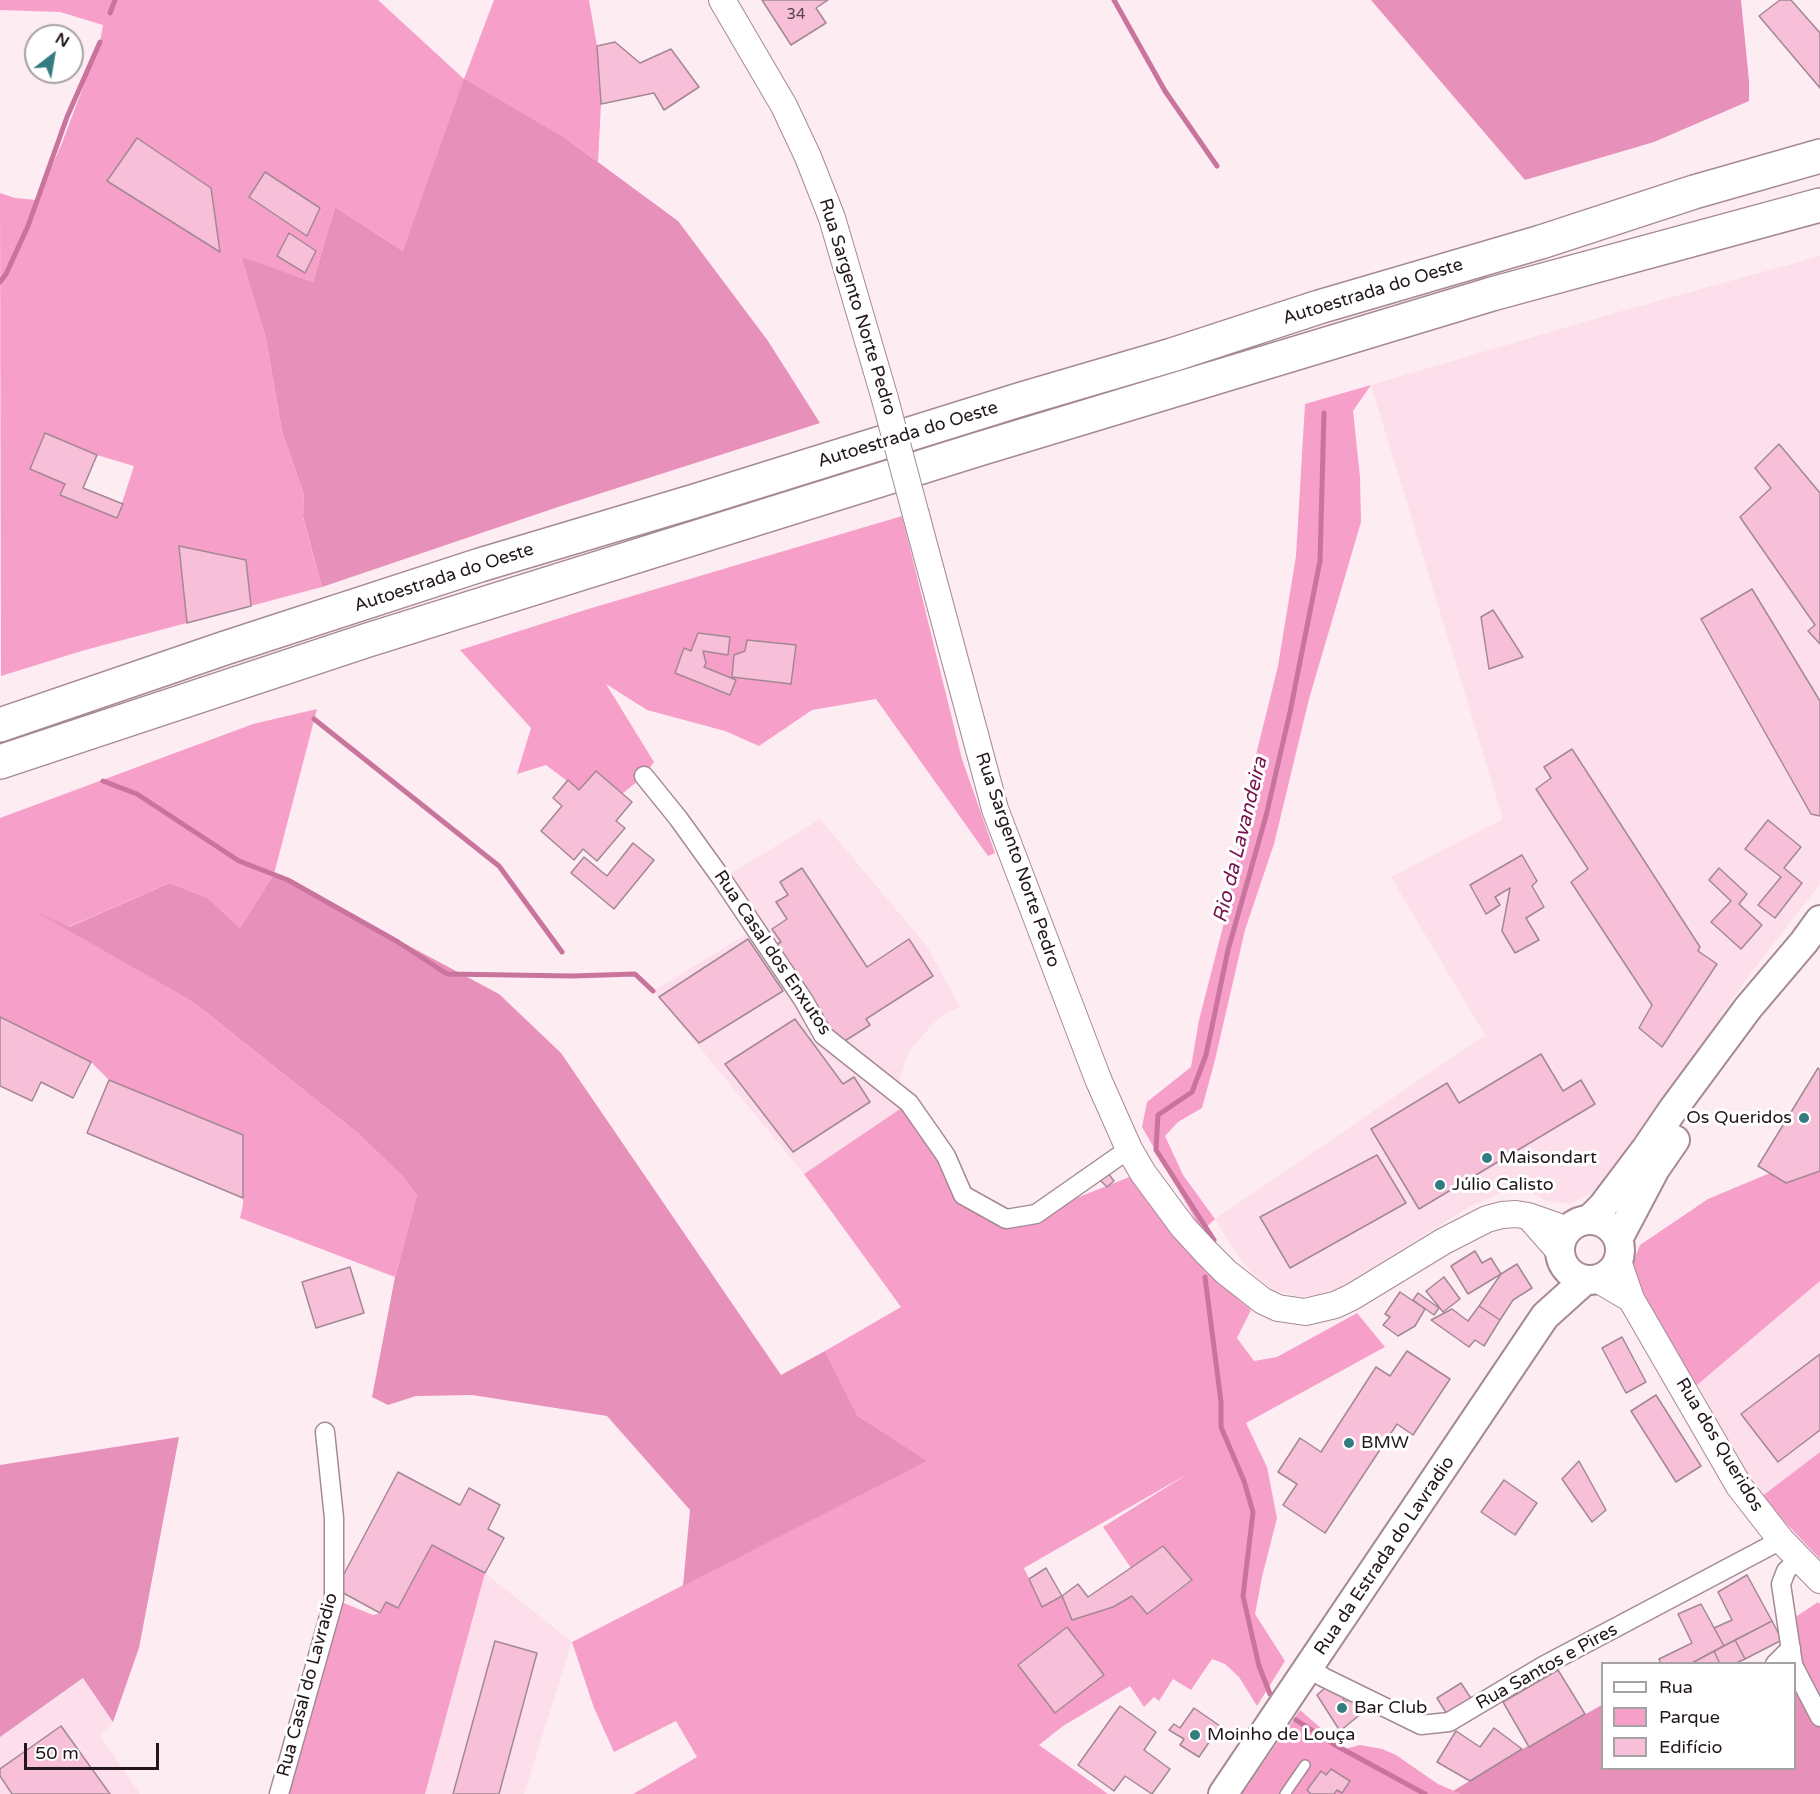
<!DOCTYPE html>
<meta charset="utf-8">
<style>
body{margin:0}
#map{position:relative;width:1820px;height:1794px;overflow:hidden;background:#feecf3;font-family:"Varela Round",sans-serif}
canvas{display:block}
.legend{position:absolute;left:1601px;top:1662px;width:195px;height:108px;box-sizing:border-box;background:#fff;border:2px solid #a6a2a4;margin:0;padding:8px 10px;list-style:none;font-size:18px;color:#21171c}
.legend li{display:flex;align-items:center;gap:12px;height:30px}
.legend b{width:30px;border:2px solid #a6a2a4}
.north{position:absolute;left:24px;top:24px;width:60px;height:60px;box-sizing:border-box;background:#fff;border:2px solid #a6a2a4;border-radius:50%;rotate:31deg;font-size:16px;font-weight:700;line-height:24px;text-align:center;color:#21171c}
.north::after{content:'';display:block;margin:auto;width:21px;height:27px;background:#337c80;clip-path:polygon(50% 0,100% 100%,50% 72%,0 100%)}
.scale{position:absolute;left:24px;top:1743px;width:135px;height:27px;box-sizing:border-box;border:3px solid #21171c;border-top:0;padding-left:8px;font-size:18px;line-height:21px;white-space:nowrap;color:#21171c;-webkit-text-stroke:4px #fff;paint-order:stroke}
</style>
<div id="map">
<canvas width="1820" height="1794"></canvas>
<ul class="legend">
<li><b style="height:8px;background:#fff"></b>Rua</li>
<li><b style="height:16px;background:#f6a0c9"></b>Parque</li>
<li><b style="height:16px;background:#f7c0d8"></b>Edifício</li>
</ul>
<div class="north">N</div>
<div class="scale">50 m</div>
</div>
<script>
const c = document.querySelector('canvas').getContext('2d');
c.lineJoin = 'round';
function fillPath(path, color) {
  c.fillStyle = color;
  c.fill(path, 'evenodd');
}
function poly(rows) {
  const path = new Path2D();
  for (const r of rows) {
    if (r.length === 3) {
      path.moveTo(r[0] + r[2], r[1]);
      path.arc(r[0], r[1], r[2], 0, 2 * Math.PI);
      continue;
    }
    path.moveTo(r[0], r[1]);
    for (let i = 2; i < r.length; i += 2) path.lineTo(r[i], r[i + 1]);
  }
  return path;
}
function stroke(path, color, width, dash) {
  c.strokeStyle = color;
  c.lineWidth = width;
  c.lineCap = dash ? 'butt' : 'round';
  c.setLineDash(dash || []);
  c.stroke(path);
}
function label(font, color, halo, rows, align = 'center') {
  c.font = font + ' "Varela Round",sans-serif';
  c.lineWidth = 6;
  c.setLineDash([]);
  c.textBaseline = 'middle';
  c.strokeStyle = halo;
  c.fillStyle = color;
  for (const [text, x, y, turn = 0] of rows) {
    c.save();
    c.translate(x, y);
    c.rotate((+turn || 0) * Math.PI / 180);
    c.textAlign = isNaN(turn) ? turn : align;
    if (halo) c.strokeText(text, 0, 0);
    c.fillText(text, 0, 0);
    c.restore();
  }
}
const built = poly([
 [1820,256,1820,884,1747,978,1652,1119,1629,1160,1590,1194,1570,1204,1547,1201,1523,1188,1506,1191,1469,1207,1342,1287,1320,1296,1295,1296,1273,1290,1253,1274,1237,1255,1215,1219,1485,1035,1391,877,1503,819,1371,385,1611,314],
 [820,819,927,946,960,1007,947,1012,933,1024,909,1051,898,1085,909,1103,804,1174,653,991,755,929,722,879],
 [1820,1281,1820,1452,1761,1497,1697,1385],
 [485,1573,572,1642,524,1794,425,1794],
 [84,1678,113,1722,100,1735,140,1794,0,1794,0,1737]
]);
const green = poly([
 [0,0,378,0,464,79,494,0,589,0,597,46,601,104,598,162,568,140,403,251,335,207,313,282,243,258,266,339,282,431,304,495,303,518,322,587,85,650,1,676,0,193,15,198,37,200,62,143,100,42,103,25,60,12,0,10],
 [45,433,97,455,134,466,117,518,61,495,65,484,30,469],
 [1371,385,1353,411,1360,477,1361,522,1309,699,1274,844,1245,930,1215,1060,1202,1108,1178,1122,1165,1136,1183,1175,1215,1219,1202,1231,1142,1127,1147,1102,1191,1067,1199,1020,1225,919,1257,751,1278,666,1296,556,1305,404],
 [902,516,962,759,995,853,988,856,876,699,812,710,759,746,725,731,647,710,606,684,654,762,644,776,622,794,596,771,579,790,546,765,517,774,531,728,460,650,585,610],
 [317,709,274,874,240,928,208,898,170,883,68,927,45,916,193,1002,359,1134,404,1178,417,1195,395,1277,240,1218,243,1204,243,1135,109,1080,91,1062,0,1017,0,818,253,724],
 [909,1103,963,1195,1006,1219,1036,1214,1132,1176,1205,1271,1251,1310,1237,1338,1254,1361,1277,1357,1357,1313,1385,1347,1246,1423,1267,1467,1277,1518,1262,1577,1255,1614,1285,1661,1257,1706,1239,1677,1225,1664,1212,1659,1191,1690,1173,1679,1159,1701,1154,1697,1144,1707,1130,1686,1063,1726,1039,1745,1108,1794,633,1794,697,1757,676,1721,614,1752,594,1708,572,1642,926,1461,858,1416,825,1351,901,1307,804,1174],
 [1189,1473,1103,1527,1131,1568,1163,1546,1192,1581,1147,1614,1132,1596,1072,1620,1062,1596,1042,1607,1024,1568],
 [1820,1171,1820,1281,1697,1385,1649,1315,1633,1268,1634,1260,1640,1245,1708,1199,1770,1173,1786,1183],
 [1820,1452,1820,1559,1761,1497],
 [432,1545,485,1573,425,1794,279,1794,334,1599,373,1615,380,1613,386,1602],
 [1818,1602,1820,1604,1820,1707,1795,1667,1788,1622],
 [1300,1710,1345,1749,1360,1745,1382,1749,1396,1755,1438,1784,1461,1794,1242,1794]
]);
const forest = poly([
 [1371,0,1741,0,1749,81,1749,101,1654,142,1525,180],
 [464,79,568,140,678,221,768,341,820,423,558,507,322,587,303,517,304,495,282,431,266,339,242,257,313,282,335,207,403,251],
 [274,874,499,994,561,1053,781,1375,825,1351,858,1416,927,1461,683,1586,690,1510,607,1416,472,1395,416,1396,388,1405,372,1397,395,1277,417,1195,404,1178,359,1134,193,1002,33,910,69,927,170,883,208,898,240,928],
 [179,1437,139,1648,113,1722,83,1678,0,1737,0,1465],
 [1795,1666,1820,1707,1820,1794,1461,1794,1453,1791,1526,1747,1602,1705,1602,1768,1794,1768]
]);
const stream = poly([
 [1114,0,1165,91,1217,166],
 [110,13,115,0],
 [0,282,6,274,28,226,67,117,100,42],
 [314,719,499,866,562,952],
 [103,781,137,794,239,861,288,880,398,942,447,974,572,976,635,974,653,991],
 [1214,1240,1156,1150,1158,1115,1192,1092,1206,1055,1228,950,1266,816,1290,712,1320,561,1324,413],
 [1205,1277,1221,1402,1221,1427,1244,1481,1253,1512,1243,1596,1259,1666,1270,1694],
 [1296,1720,1335,1745,1425,1794]
]);
const building = poly([
 [762,0,828,0,816,8,826,23,791,45,762,0],
 [1780,0,1791,0,1820,33,1820,88,1759,16,1780,0],
 [615,42,640,63,671,49,699,87,664,110,654,93,601,104,597,46,615,42],
 [137,138,211,188,220,252,107,181,137,138],
 [265,172,320,208,307,236,249,197,265,172],
 [289,233,316,251,305,273,277,256,289,233],
 [45,433,97,455,83,488,123,504,117,518,60,495,65,484,30,469,45,433],
 [1779,444,1820,493,1820,644,1808,631,1815,625,1740,517,1771,488,1755,468,1779,444],
 [179,546,246,560,251,606,187,623,179,546],
 [1752,589,1820,701,1820,816,1811,814,1701,619,1752,589],
 [1493,610,1523,657,1489,669,1481,617,1493,610],
 [698,633,730,637,728,655,703,651,706,663,704,667,736,680,730,695,675,673,684,648,691,651,698,633],
 [747,640,796,645,791,684,732,677,734,655,745,651,747,640],
 [1572,749,1700,947,1698,951,1717,964,1662,1047,1639,1028,1652,1005,1571,882,1588,869,1536,789,1551,778,1544,767,1572,749],
 [596,771,632,802,616,821,625,828,597,861,583,849,574,860,541,831,562,806,553,798,568,780,579,790,596,771],
 [1768,820,1801,847,1784,868,1802,883,1775,918,1758,905,1781,877,1745,849,1768,820],
 [633,843,654,860,614,909,571,873,584,857,607,876,633,843],
 [1522,855,1537,881,1532,886,1544,907,1526,918,1539,940,1515,953,1502,931,1510,888,1495,897,1500,905,1486,914,1470,885,1522,855],
 [802,868,867,967,909,939,933,976,866,1019,870,1025,840,1044,775,945,781,942,772,929,787,919,776,902,788,895,780,882,802,868],
 [1719,868,1747,894,1739,904,1762,925,1741,949,1711,922,1731,901,1709,880,1719,868],
 [748,939,783,991,699,1043,659,997,748,939],
 [0,1017,91,1062,73,1098,41,1082,32,1101,0,1086,0,1017],
 [795,1019,843,1084,854,1077,870,1102,793,1152,725,1064,795,1019],
 [1541,1054,1563,1091,1581,1080,1595,1104,1419,1209,1371,1129,1447,1083,1459,1103,1541,1054],
 [1818,1068,1820,1070,1820,1171,1786,1183,1758,1166,1818,1068],
 [109,1080,243,1135,243,1198,87,1133,109,1080],
 [1377,1155,1406,1203,1290,1268,1260,1217,1377,1155],
 [1108,1173,1114,1181,1107,1187,1100,1180,1108,1173],
 [1475,1251,1482,1263,1491,1258,1501,1274,1468,1294,1451,1266,1475,1251],
 [1517,1264,1532,1288,1513,1300,1500,1320,1479,1306,1501,1274,1517,1264],
 [350,1267,364,1313,316,1328,302,1282,350,1267],
 [1444,1277,1460,1299,1443,1312,1426,1291,1444,1277],
 [1400,1292,1425,1309,1415,1326,1398,1336,1383,1325,1390,1317,1385,1314,1400,1292],
 [1418,1293,1439,1308,1434,1315,1413,1300,1418,1293],
 [1479,1306,1500,1320,1484,1346,1475,1340,1469,1347,1431,1320,1452,1309,1468,1321,1479,1306],
 [1622,1337,1646,1382,1626,1393,1602,1348,1622,1337],
 [1407,1351,1450,1379,1413,1435,1397,1424,1325,1533,1283,1505,1297,1484,1278,1472,1300,1438,1321,1452,1376,1367,1390,1376,1407,1351],
 [1820,1354,1820,1430,1778,1462,1741,1414,1820,1354],
 [1656,1395,1701,1466,1676,1482,1631,1411,1656,1395],
 [1579,1461,1606,1510,1592,1522,1562,1479,1579,1461],
 [398,1472,460,1505,469,1488,500,1505,488,1529,504,1538,485,1573,432,1545,398,1608,386,1602,380,1613,336,1589,398,1472],
 [1504,1480,1537,1503,1515,1535,1481,1512,1504,1480],
 [1163,1546,1192,1580,1147,1614,1132,1596,1113,1607,1072,1620,1062,1596,1078,1584,1088,1597,1163,1546],
 [1046,1568,1062,1596,1042,1607,1029,1579,1046,1568],
 [1747,1575,1772,1621,1724,1646,1714,1628,1732,1620,1718,1592,1747,1575],
 [1701,1604,1724,1646,1690,1664,1661,1664,1659,1659,1692,1643,1678,1614,1701,1604],
 [1772,1621,1782,1640,1745,1659,1735,1640,1772,1621],
 [1067,1627,1104,1675,1055,1713,1018,1665,1067,1627],
 [1735,1640,1745,1659,1734,1664,1720,1664,1714,1651,1735,1640],
 [495,1641,537,1653,499,1794,453,1794,495,1641],
 [1714,1651,1720,1664,1690,1664,1714,1651],
 [1558,1670,1585,1714,1529,1747,1503,1702,1558,1670],
 [1461,1683,1474,1703,1450,1719,1437,1698,1461,1683],
 [1326,1687,1340,1692,1345,1702,1351,1698,1362,1713,1340,1731,1317,1695,1326,1687],
 [1120,1706,1156,1732,1144,1750,1170,1769,1152,1794,1125,1776,1114,1791,1078,1765,1120,1706],
 [1194,1708,1220,1726,1199,1757,1180,1745,1184,1739,1169,1730,1174,1724,1180,1728,1194,1708],
 [61,1726,110,1794,12,1794,0,1776,0,1769,61,1726],
 [1494,1728,1522,1749,1470,1781,1437,1762,1456,1731,1480,1747,1494,1728],
 [1331,1769,1350,1781,1342,1793,1337,1790,1334,1794,1311,1794,1307,1790,1321,1771,1326,1775,1331,1769]
]);
const lane = poly([
 [1285,1794,1305,1765]
]);
const street = poly([
 [644,776,678,818,722,879,804,1001,823,1035,909,1103,946,1156,963,1195,1006,1219,1036,1214,1129,1149],
 [1775,1664,1791,1648],
 [1793,1664,1781,1584,1786,1571,1799,1558],
 [1794,1667,1820,1717],
 [1310,1668,1323,1677,1421,1725,1449,1722,1543,1666,1781,1540],
 [279,1794,334,1599,334,1518,325,1432]
]);
const secondary = poly([
 [722,0,784,106,808,157,832,218,885,399],
 [916,515,995,809,1098,1079,1129,1149,1143,1173,1183,1227,1206,1252,1226,1272,1263,1301,1278,1308,1305,1312,1335,1305,1352,1297,1444,1241,1487,1219,1502,1215,1516,1214,1528,1216,1568,1230],
 [1530,1218,1560,1252],
 [1618,1261,1631,1299,1739,1486,1781,1540,1820,1580],
 [1597,1279,1631,1299]
]);
const primary = poly([
 [1589,1220,1603,1206,1646,1149,1674,1108,1748,1008,1804,942,1820,920],
 [1590,1250,30],
 [1618,1239,1655,1169,1675,1140],
 [1223,1794,1545,1316,1585,1280]
]);
const highway = poly([
 [0,725,225,648,480,565,698,500,1022,399,1172,355,1319,307,1541,242,1694,192,1820,156],
 [0,762,368,640,979,449,1492,294,1820,205]
]);
const secondaryBridge = poly([
 [885,399,916,515]
]);
const markers = [
 [1804,1118,6,"#337c80"],
 [1487,1158,6,"#337c80"],
 [1440,1185,6,"#337c80"],
 [1349,1443,6,"#337c80"],
 [1342,1708,6,"#337c80"],
 [1195,1735,6,"#337c80"]
];
const numberNames = [
 ["34",796,15]
];
const streetNames = [
 ["Autoestrada do Oeste",1373,292,-17],
 ["Rua Sargento Norte Pedro",857,307,73],
 ["Autoestrada do Oeste",908,435,-17],
 ["Autoestrada do Oeste",444,578,-18],
 ["Rua Sargento Norte Pedro",1017,860,71],
 ["Rua Casal dos Enxutos",772,953,56],
 ["Rua dos Queridos",1719,1445,59],
 ["Rua da Estrada do Lavradio",1385,1556,-56],
 ["Rua Santos e Pires",1547,1667,-29],
 ["Rua Casal do Lavradio",308,1685,-75]
];
const poiNames = [
 ["Os Queridos",1792,1118,"right"],
 ["Maisondart",1499,1158],
 ["Júlio Calisto",1452,1185],
 ["BMW",1361,1443],
 ["Bar Club",1354,1708],
 ["Moinho de Louça",1207,1735]
];
const waterNames = [
 ["Rio da Lavandeira",1241,840,-76]
];
fillPath(built, '#fddfec');
fillPath(green, '#f6a0c9');
fillPath(forest, '#e790ba');
stroke(stream, '#c8749d', 5);
fillPath(building, '#f7c0d8');
stroke(building, '#a38894', 1.5);
stroke(lane, '#a58a96', 12);
stroke(street, '#a58a96', 21);
stroke(secondary, '#a58a96', 28);
stroke(primary, '#a58a96', 32);
stroke(highway, '#a58a96', 36);
stroke(lane, '#fff', 9);
stroke(street, '#fff', 18);
stroke(secondary, '#fff', 26);
stroke(primary, '#fff', 28);
stroke(highway, '#fff', 33);
stroke(secondaryBridge, '#a58a96', 28, []);
stroke(secondaryBridge, '#fff', 26);
for (const [x, y, r, color] of markers) {
  const dot = new Path2D();
  dot.arc(x, y, r, 0, 2 * Math.PI);
  c.fillStyle = color;
  c.fill(dot);
  stroke(dot, '#fff', 2);
}
label('15px', '#56414b', null, numberNames);
label('18px', '#21171c', '#fff', streetNames);
label('18px', '#21171c', '#fff', poiNames, 'left');
label('italic 20px', '#78134f', '#fff', waterNames);
</script>
